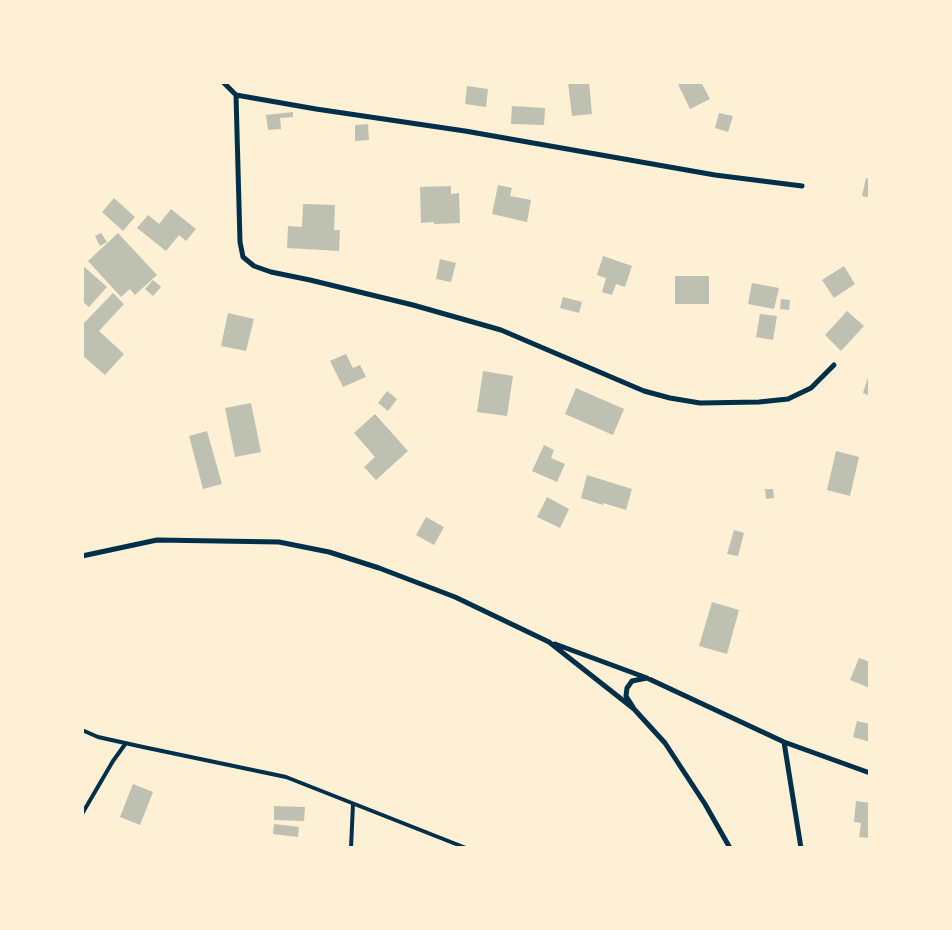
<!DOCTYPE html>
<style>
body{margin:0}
#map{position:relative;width:952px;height:930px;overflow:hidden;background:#fdf0d5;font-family:"Open Sans",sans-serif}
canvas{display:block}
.frame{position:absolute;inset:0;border:84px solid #fdf0d5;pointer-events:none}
</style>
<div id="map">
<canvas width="952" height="930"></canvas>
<div class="frame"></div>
</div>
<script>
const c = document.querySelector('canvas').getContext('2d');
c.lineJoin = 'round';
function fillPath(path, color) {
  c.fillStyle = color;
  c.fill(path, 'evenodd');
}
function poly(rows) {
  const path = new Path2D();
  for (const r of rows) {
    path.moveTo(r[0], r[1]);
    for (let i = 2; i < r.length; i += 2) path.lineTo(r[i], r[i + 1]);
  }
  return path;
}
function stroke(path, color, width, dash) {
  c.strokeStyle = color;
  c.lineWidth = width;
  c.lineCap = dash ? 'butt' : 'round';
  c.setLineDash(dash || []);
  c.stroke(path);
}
const building = poly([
 [568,82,589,82,592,114,572,116],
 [677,82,701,82,710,99,690,109],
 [467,86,488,89,486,107,465,104],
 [512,106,545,108,544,125,511,124],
 [293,112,293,117,280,118,281,129,268,130,266,115],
 [719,113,733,116,728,132,715,128],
 [368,124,369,140,355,141,355,125],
 [866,178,870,179,870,198,862,196],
 [498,185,512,188,510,196,531,200,527,222,492,214],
 [451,186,451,194,459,193,460,223,434,224,434,222,421,223,420,187],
 [114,198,135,217,123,231,102,212],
 [303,204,335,205,334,230,340,230,339,251,287,248,288,226,302,227],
 [171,209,196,229,186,241,179,235,166,251,137,228,148,215,159,224],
 [101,233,107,242,100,246,95,236],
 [118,233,157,275,135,295,130,289,121,297,88,261],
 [603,256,632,266,625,287,616,284,612,295,602,292,606,278,597,275],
 [440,259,456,263,451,282,436,279],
 [82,265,107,287,89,307,82,301],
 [844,266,855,284,834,298,822,280],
 [675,276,709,276,709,304,675,304],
 [153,280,161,287,153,296,145,289],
 [752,283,779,288,774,309,748,304],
 [113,293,124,304,99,331,124,354,105,375,82,355,82,321,84,323],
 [563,297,582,302,579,313,560,308],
 [781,299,790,300,789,310,780,309],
 [847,311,864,326,841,351,825,335],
 [228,313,254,319,246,351,221,346],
 [760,314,777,316,773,340,756,337],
 [346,354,353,368,360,365,366,377,343,387,330,361],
 [483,371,513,376,507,416,477,412],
 [869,374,870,374,870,396,863,393],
 [576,388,624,409,613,435,565,414],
 [387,391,397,399,388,411,378,403],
 [251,403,261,452,235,457,225,408],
 [375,414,408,451,376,480,364,467,375,457,354,433],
 [207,431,222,484,203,489,189,436],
 [544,445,554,450,551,458,565,464,557,482,532,471],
 [836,451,859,457,850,496,827,490],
 [587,475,632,489,626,510,603,503,603,505,581,498],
 [765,489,773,489,774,498,766,499],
 [547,497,569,509,560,528,537,517],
 [426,517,444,527,434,545,416,535],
 [734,530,744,533,738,556,727,554],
 [712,602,739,610,727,654,699,646],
 [859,658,870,662,870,688,850,680],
 [857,721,870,724,870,742,853,737],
 [133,784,153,792,140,825,120,817],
 [856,801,870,803,870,838,859,837,861,823,854,822],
 [274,806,305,807,304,821,274,820],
 [274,824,299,827,298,837,273,834]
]);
const service = poly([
 [82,730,98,737,143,747,286,777,466,848],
 [82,814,113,761,126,743],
 [351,848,353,804]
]);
const minor = poly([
 [223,82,236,95,316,109,465,131,715,175,802,186],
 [236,95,240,242,243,257,254,266,271,272,310,280,413,305,501,330,644,391,670,398,700,403,759,402,788,399,811,388,834,365],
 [82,556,157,540,279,542,329,552,379,568,455,597,549,642,634,709,665,743,705,804,730,848],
 [555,644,647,678,784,742,870,773],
 [633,707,626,696,627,688,632,681,647,678],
 [784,742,801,848]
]);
fillPath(building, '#bec0b2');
stroke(service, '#003049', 4);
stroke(minor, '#003049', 5);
</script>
